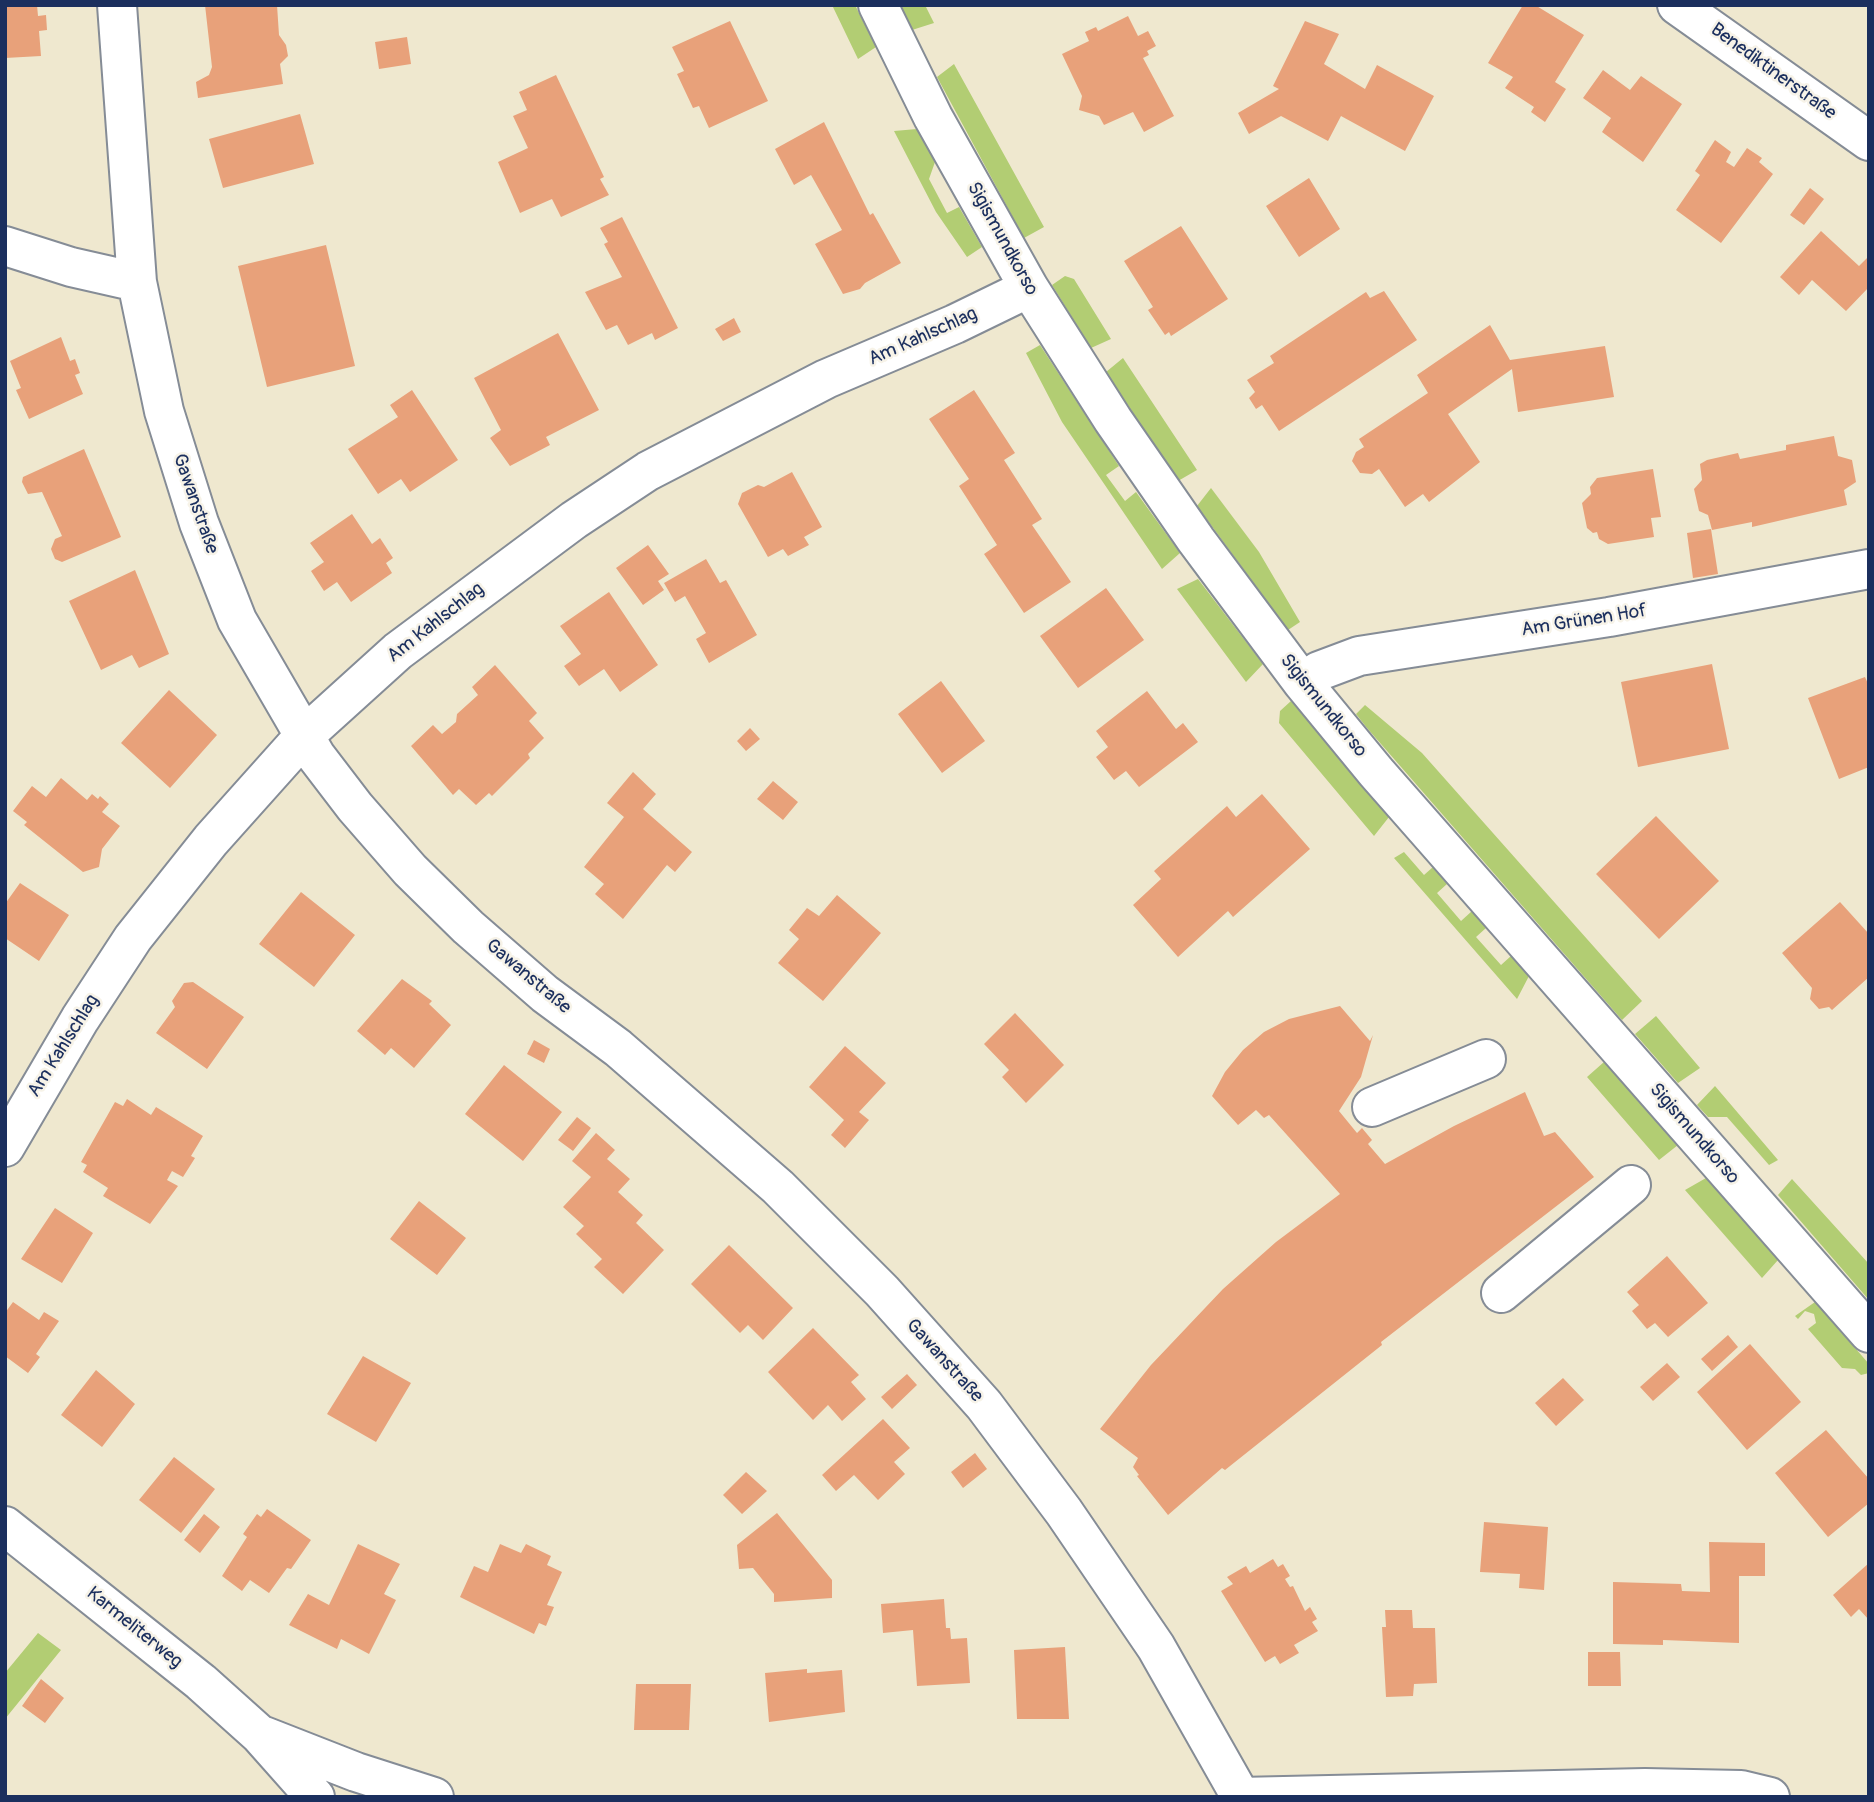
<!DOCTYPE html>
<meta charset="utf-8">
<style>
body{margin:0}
#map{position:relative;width:1874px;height:1802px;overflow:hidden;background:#efe8cf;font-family:Pangolin,sans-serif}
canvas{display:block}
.frame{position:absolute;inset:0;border:7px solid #1b2f5e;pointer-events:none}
</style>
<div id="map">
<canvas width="1874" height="1802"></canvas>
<div class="frame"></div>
</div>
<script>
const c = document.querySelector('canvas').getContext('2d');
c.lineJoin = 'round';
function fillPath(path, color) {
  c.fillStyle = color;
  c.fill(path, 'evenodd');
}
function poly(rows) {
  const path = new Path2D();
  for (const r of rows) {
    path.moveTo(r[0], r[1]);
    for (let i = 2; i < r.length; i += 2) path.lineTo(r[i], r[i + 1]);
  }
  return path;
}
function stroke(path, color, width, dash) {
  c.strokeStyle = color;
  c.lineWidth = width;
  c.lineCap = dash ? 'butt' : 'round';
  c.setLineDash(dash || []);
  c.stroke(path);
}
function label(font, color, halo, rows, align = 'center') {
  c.font = font + ' Pangolin,sans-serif';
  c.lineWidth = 5;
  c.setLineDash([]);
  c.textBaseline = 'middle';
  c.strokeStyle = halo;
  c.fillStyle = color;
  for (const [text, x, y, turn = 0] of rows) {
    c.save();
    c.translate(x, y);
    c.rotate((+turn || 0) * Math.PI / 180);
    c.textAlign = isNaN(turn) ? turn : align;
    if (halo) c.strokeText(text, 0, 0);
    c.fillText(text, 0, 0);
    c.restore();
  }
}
const green = poly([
 [832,5,855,5,876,47,858,59],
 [901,5,925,5,934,23,912,30],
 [954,64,1044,227,1024,238,937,77],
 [917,129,935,162,929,179,947,213,959,207,982,247,967,257,936,212,894,131],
 [1065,276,1074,279,1111,339,1091,348,1052,285],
 [1040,345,1119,466,1106,475,1125,501,1136,492,1180,553,1162,569,1062,422,1026,353],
 [1123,358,1197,470,1178,481,1106,372],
 [1211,488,1259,552,1300,622,1288,630,1197,506],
 [1198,579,1263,664,1246,682,1177,589],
 [1291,701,1389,817,1374,836,1279,723,1280,711],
 [1365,705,1422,753,1642,1001,1622,1020,1367,728,1356,714],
 [1404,852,1424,875,1433,867,1447,884,1437,893,1461,921,1472,911,1486,928,1476,937,1501,965,1511,956,1529,976,1517,999,1394,858],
 [1656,1016,1700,1068,1678,1083,1635,1034],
 [1604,1062,1678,1145,1659,1160,1587,1077],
 [1715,1086,1778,1160,1769,1165,1727,1117,1708,1117,1697,1105],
 [1706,1178,1778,1260,1762,1278,1685,1190],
 [1792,1179,1869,1264,1869,1300,1778,1195],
 [1815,1302,1869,1364,1869,1373,1861,1375,1855,1369,1842,1368,1808,1329,1816,1323,1814,1314,1805,1311,1798,1319,1795,1316],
 [38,1633,61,1650,5,1719,5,1673]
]);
const building = poly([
 [5,5,37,5,38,16,46,15,47,30,39,31,41,56,5,58],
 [205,5,277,5,279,35,286,45,288,56,280,64,283,84,198,98,196,82,209,75,212,67],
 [1523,5,1535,5,1584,35,1555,82,1566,89,1545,122,1531,112,1534,107,1505,88,1513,77,1488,63],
 [1128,16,1138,36,1148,31,1156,46,1147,51,1149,55,1143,58,1174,116,1144,132,1133,112,1104,125,1099,116,1079,110,1082,96,1062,54,1089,41,1085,32,1096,27,1098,31],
 [730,21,768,101,709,128,699,106,693,108,677,74,684,71,672,47],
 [1305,21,1339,34,1324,64,1365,89,1377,65,1434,96,1405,151,1341,116,1328,141,1281,116,1249,134,1238,113,1279,89,1273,86],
 [407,37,411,64,379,69,375,42],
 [1603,70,1630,90,1641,76,1682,104,1643,162,1602,132,1611,118,1583,98],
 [556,75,604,177,600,179,609,195,561,217,552,199,520,213,498,162,528,148,513,116,527,110,519,92],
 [300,114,314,164,223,188,209,139],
 [824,122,870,215,873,213,901,263,865,283,860,289,843,294,815,244,842,230,811,175,794,185,775,149],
 [1715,140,1731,152,1726,162,1734,167,1747,148,1762,158,1759,162,1773,174,1721,243,1676,210,1700,175,1695,171],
 [1309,178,1340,229,1299,257,1266,206],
 [1810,188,1824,199,1804,225,1790,215],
 [622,217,678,328,655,340,652,333,628,345,617,325,606,330,585,292,622,277,604,244,608,242,600,228],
 [1181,226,1228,299,1171,336,1169,332,1165,335,1148,310,1153,307,1124,261],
 [1821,231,1859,266,1869,256,1869,287,1846,311,1812,280,1799,295,1780,277],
 [326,245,355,366,267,387,238,266],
 [1384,291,1417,340,1279,431,1262,405,1256,409,1249,398,1255,392,1247,380,1274,363,1270,356,1366,292,1370,298],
 [734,318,741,332,723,341,715,329],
 [1490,325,1510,360,1605,346,1614,397,1518,412,1512,369,1448,414,1480,462,1429,502,1423,494,1405,507,1379,469,1372,474,1360,473,1352,461,1356,452,1364,447,1359,439,1428,393,1417,375],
 [558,333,599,410,546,437,550,445,510,466,490,438,501,430,474,378],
 [61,337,70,361,75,359,80,373,75,375,83,394,29,419,16,390,21,388,10,361],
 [412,390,458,460,410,492,401,479,378,494,348,449,398,417,390,405],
 [974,390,1015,453,1004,460,1042,519,1032,525,1071,582,1024,613,984,554,997,545,959,486,969,479,929,419],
 [1834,436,1838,456,1852,460,1856,482,1844,490,1847,505,1752,527,1752,522,1712,530,1708,515,1699,511,1694,489,1702,480,1700,464,1707,460,1738,453,1740,459,1786,450,1786,445],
 [84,449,121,537,62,562,55,559,51,549,55,539,62,536,42,492,28,494,22,482,23,477],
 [1653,469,1661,517,1651,518,1654,537,1608,544,1599,539,1597,532,1593,533,1587,528,1582,503,1591,494,1590,487,1597,478],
 [792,472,822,527,804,537,809,545,788,556,783,549,768,557,738,504,742,493,758,485,764,487],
 [352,514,372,544,380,538,393,558,386,563,392,573,351,602,337,582,324,591,311,571,324,562,310,543],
 [1711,529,1718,574,1693,578,1687,533],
 [648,545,669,574,658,581,664,590,643,605,616,568],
 [706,559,720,583,726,580,757,635,709,663,696,639,706,633,685,596,675,602,664,583],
 [135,570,169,654,139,668,132,655,101,670,69,601],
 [1106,588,1144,640,1078,688,1040,636],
 [609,592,658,665,620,692,604,669,579,686,564,666,581,654,560,626],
 [1712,664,1729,749,1638,767,1621,682],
 [495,665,537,713,529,721,544,738,528,754,530,758,492,796,489,793,476,805,459,789,453,795,411,746,433,725,442,734,456,722,457,714,478,695,472,687],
 [1865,677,1869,686,1869,767,1839,779,1808,698],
 [941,681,985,741,942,773,898,714],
 [169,690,217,735,170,788,121,743],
 [1147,691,1176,729,1183,723,1198,742,1139,787,1126,771,1114,780,1096,757,1108,747,1096,731],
 [750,728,760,739,746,751,737,741],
 [633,772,656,794,643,809,692,852,675,872,667,865,623,919,595,894,604,884,584,867,624,817,607,803],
 [61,778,87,800,92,794,98,799,100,796,109,804,102,812,120,826,102,849,99,867,83,872,24,825,27,822,13,811,32,786,46,797],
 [773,781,798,802,783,820,757,799],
 [1262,794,1310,849,1233,917,1228,911,1178,957,1133,905,1161,879,1154,871,1227,806,1236,817],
 [1656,816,1719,881,1659,939,1596,874],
 [20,883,69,915,39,961,5,938,5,904],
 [301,892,355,935,314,987,259,944],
 [837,895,881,933,823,1001,778,963,799,939,789,930,807,908,819,916],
 [1840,902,1869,934,1869,977,1832,1010,1829,1007,1819,1009,1810,999,1812,988,1782,953],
 [402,979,432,1001,429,1004,451,1025,414,1068,391,1048,385,1055,357,1031],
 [193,982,244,1017,207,1069,156,1033,175,1007,172,1001,184,983],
 [1340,1006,1370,1041,1373,1035,1361,1077,1339,1111,1357,1133,1362,1128,1372,1140,1368,1144,1385,1164,1454,1126,1525,1092,1544,1136,1555,1132,1594,1177,1381,1342,1382,1345,1225,1470,1222,1468,1168,1515,1137,1476,1139,1475,1133,1467,1138,1458,1100,1429,1151,1365,1223,1289,1276,1242,1340,1194,1269,1115,1264,1118,1256,1110,1238,1125,1212,1096,1225,1072,1243,1050,1264,1032,1289,1019],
 [1015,1013,1064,1065,1026,1103,1002,1077,1009,1070,984,1044],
 [534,1040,550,1049,544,1063,527,1054],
 [845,1046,886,1083,859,1112,869,1120,845,1148,831,1135,844,1120,809,1087],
 [504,1065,562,1112,523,1161,465,1114],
 [127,1099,151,1115,156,1107,203,1136,191,1156,195,1158,183,1177,172,1171,167,1180,178,1186,150,1224,103,1196,108,1188,83,1172,87,1165,81,1162,115,1102,123,1106],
 [577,1117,591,1128,573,1151,558,1140],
 [596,1133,615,1150,607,1159,630,1179,618,1192,643,1215,636,1223,664,1250,623,1294,594,1267,602,1259,576,1234,584,1226,563,1207,591,1177,572,1161],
 [419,1201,466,1238,437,1275,390,1239],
 [55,1208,93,1233,62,1283,21,1259],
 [729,1245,793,1308,763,1340,748,1325,740,1333,691,1284],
 [1667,1256,1708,1303,1668,1337,1655,1323,1647,1329,1632,1311,1639,1305,1627,1292],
 [13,1302,39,1320,44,1312,59,1321,36,1354,40,1357,28,1373,5,1356,5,1313],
 [813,1328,859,1375,851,1382,866,1399,842,1421,828,1405,813,1420,768,1372],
 [1728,1335,1738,1347,1712,1371,1701,1359],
 [1750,1344,1801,1402,1747,1450,1697,1392],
 [363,1356,411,1383,376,1442,327,1414],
 [1667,1363,1680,1377,1653,1401,1640,1387],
 [96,1370,135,1404,102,1447,61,1415],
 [907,1374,917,1385,892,1409,881,1397],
 [1563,1378,1584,1400,1556,1426,1535,1403],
 [883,1419,910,1448,894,1462,905,1474,878,1500,854,1475,836,1491,822,1475],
 [1826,1430,1869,1479,1869,1503,1828,1537,1775,1473],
 [975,1453,987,1469,963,1488,951,1472],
 [174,1457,215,1489,181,1533,139,1500],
 [746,1472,767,1491,742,1514,723,1495],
 [267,1509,311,1540,291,1569,287,1568,269,1593,250,1580,242,1591,222,1576,247,1537,243,1534,257,1514,261,1517],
 [777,1513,832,1580,832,1598,774,1602,774,1594,753,1568,739,1569,737,1545],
 [204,1514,220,1527,200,1553,184,1540],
 [1484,1522,1548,1527,1544,1590,1519,1588,1520,1574,1480,1572],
 [1709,1542,1765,1543,1765,1576,1739,1576,1739,1643,1663,1640,1663,1645,1613,1644,1613,1582,1681,1584,1682,1591,1710,1592],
 [358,1544,400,1564,384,1594,396,1600,369,1654,341,1639,337,1649,289,1625,308,1594,329,1605],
 [500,1544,521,1553,526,1544,551,1556,547,1565,562,1572,547,1605,554,1607,546,1626,539,1623,534,1634,460,1597,474,1566,488,1572],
 [1273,1559,1278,1567,1283,1564,1290,1576,1285,1579,1290,1587,1293,1586,1305,1611,1310,1607,1317,1619,1312,1622,1318,1631,1294,1645,1299,1653,1280,1664,1275,1656,1265,1662,1221,1591,1233,1584,1227,1577,1246,1566,1250,1573],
 [1869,1563,1869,1620,1859,1609,1851,1617,1833,1595],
 [944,1599,946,1628,950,1628,951,1639,967,1638,970,1683,917,1686,913,1630,883,1633,881,1604],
 [1385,1610,1412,1610,1413,1628,1435,1628,1437,1683,1414,1684,1413,1696,1386,1697,1382,1627,1386,1627],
 [1065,1647,1069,1719,1017,1719,1014,1650],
 [1588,1652,1620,1652,1621,1686,1588,1686],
 [807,1669,807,1673,842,1670,845,1712,769,1722,765,1673],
 [41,1679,64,1698,45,1723,22,1706],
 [636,1684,691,1684,689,1730,634,1730]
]);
const minor = poly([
 [117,5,137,282,164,411,199,523,237,620,316,756,355,807,410,870,468,927,545,994,618,1048,778,1187,882,1291,984,1405,1064,1512,1156,1647,1241,1797],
 [878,5,933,117,1029,288,1113,420,1196,540,1302,682,1376,772,1869,1333],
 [1677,5,1869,141],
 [5,246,71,267,137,282],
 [1302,682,1319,671,1359,656,1609,617,1869,569],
 [1372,1107,1486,1059],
 [5,1147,80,1019,133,938,211,840,304,736,398,651,574,520,648,471,826,379,955,324,1029,288],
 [1501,1293,1631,1185],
 [5,1526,201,1682,259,1734,315,1797],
 [264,1736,356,1772,434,1797],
 [1239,1797,1645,1788,1741,1790,1770,1797]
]);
const streetNames = [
 ["Benediktinerstraße",1773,72,36],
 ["Sigismundkorso",1002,239,61],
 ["Am Kahlschlag",923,337,-24],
 ["Gawanstraße",195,504,71],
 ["Am Grünen Hof",1584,621,-9],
 ["Am Kahlschlag",436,623,-38],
 ["Sigismundkorso",1323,706,51],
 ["Gawanstraße",528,977,40],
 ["Am Kahlschlag",64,1046,-58],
 ["Sigismundkorso",1694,1134,49],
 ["Gawanstraße",944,1361,48],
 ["Karmeliterweg",134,1628,39]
];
fillPath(green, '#b2cd73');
fillPath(building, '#e8a17a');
stroke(minor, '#858c96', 42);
stroke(minor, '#fff', 38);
label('19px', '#1b2f5e', '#f7f3e8', streetNames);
</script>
